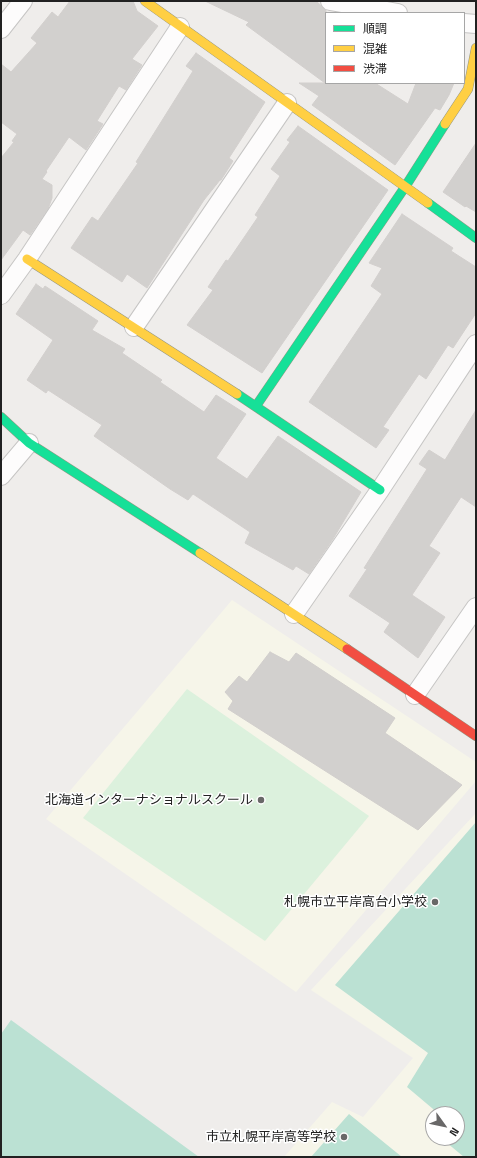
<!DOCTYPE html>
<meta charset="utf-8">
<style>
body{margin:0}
#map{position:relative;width:477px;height:1158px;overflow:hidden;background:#efedeb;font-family:"Space Grotesk","Noto Sans JP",sans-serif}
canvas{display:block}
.frame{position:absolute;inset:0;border:2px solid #212121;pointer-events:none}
.legend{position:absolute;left:325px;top:12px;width:140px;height:72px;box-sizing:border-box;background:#fff;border:1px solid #a6a6a6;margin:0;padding:5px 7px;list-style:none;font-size:12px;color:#212121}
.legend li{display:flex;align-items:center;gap:8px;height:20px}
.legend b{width:20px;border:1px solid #a6a6a6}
.north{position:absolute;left:425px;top:1106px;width:40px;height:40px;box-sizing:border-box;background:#fff;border:1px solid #a6a6a6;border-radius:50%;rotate:123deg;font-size:11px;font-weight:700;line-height:16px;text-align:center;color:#212121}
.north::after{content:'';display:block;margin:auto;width:14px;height:18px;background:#696868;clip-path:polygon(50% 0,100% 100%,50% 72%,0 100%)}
</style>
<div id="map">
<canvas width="477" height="1158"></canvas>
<div class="frame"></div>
<ul class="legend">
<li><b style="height:5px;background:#16e098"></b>順調</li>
<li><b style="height:5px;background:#ffcf43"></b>混雑</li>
<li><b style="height:5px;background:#f24e42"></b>渋滞</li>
</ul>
<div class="north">N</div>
</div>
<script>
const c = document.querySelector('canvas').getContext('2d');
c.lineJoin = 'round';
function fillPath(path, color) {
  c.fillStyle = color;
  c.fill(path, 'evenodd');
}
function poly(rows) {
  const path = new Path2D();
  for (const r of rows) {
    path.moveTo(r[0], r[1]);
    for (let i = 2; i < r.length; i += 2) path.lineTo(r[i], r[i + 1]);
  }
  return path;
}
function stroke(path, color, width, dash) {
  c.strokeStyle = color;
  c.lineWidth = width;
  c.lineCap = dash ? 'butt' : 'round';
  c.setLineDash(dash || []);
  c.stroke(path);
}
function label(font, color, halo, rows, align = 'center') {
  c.font = font + ' "Space Grotesk","Noto Sans JP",sans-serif';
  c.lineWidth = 3;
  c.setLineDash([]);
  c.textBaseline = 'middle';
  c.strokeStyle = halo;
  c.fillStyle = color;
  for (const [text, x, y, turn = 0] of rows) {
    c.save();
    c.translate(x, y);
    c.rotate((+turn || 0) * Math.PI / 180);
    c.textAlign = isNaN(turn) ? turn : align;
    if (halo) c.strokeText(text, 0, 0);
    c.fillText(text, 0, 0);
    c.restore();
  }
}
const education = poly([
 [232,600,476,762,476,781,296,992,46,819],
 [476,813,476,1157,284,1157,332,1102,363,1117,413,1058,311,990],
 [433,1114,457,1114,457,1138,433,1138]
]);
const park = poly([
 [187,689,369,816,265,941,83,818]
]);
const pitch = poly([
 [476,822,476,1157,464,1157,441,1138,457,1138,457,1114,439,1114,407,1087,428,1053,335,985],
 [11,1020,199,1157,1,1157,1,1034],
 [349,1114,402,1157,311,1157]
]);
const building = poly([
 [70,1,133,1,137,11,158,26,132,59,142,65,126,90,119,86,97,121,103,124,86,150,69,137,46,171,47,172,42,179,52,185,52,198,48,209,30,235,23,230,1,260,1,158,14,142,12,141,17,134,1,122,1,64,11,72,37,43,31,38,52,12,58,17,70,1],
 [205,1,316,1,326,10,326,83,375,83,408,104,416,83,454,83,449,95,440,110,435,108,395,165,312,105,319,96,299,83,325,83,246,25,249,22,205,1],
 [196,53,265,102,229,158,233,161,221,180,220,180,204,200,147,288,127,274,122,282,71,248,92,217,98,221,138,163,136,162,193,71,186,66,196,53],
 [298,126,388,190,262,373,187,325,213,290,208,287,226,260,228,261,258,217,255,215,280,176,271,169,290,142,287,140,298,126],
 [476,143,476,212,466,206,465,207,443,192,476,143],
 [402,214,453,248,451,251,476,267,476,313,453,348,448,345,426,379,419,374,383,427,389,430,376,448,309,402,382,294,371,286,382,268,369,263,402,214],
 [36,284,43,289,45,286,98,321,92,330,125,349,122,353,162,380,160,382,204,412,216,395,246,414,216,458,247,479,278,436,361,492,333,539,309,574,296,566,293,570,245,543,250,532,193,494,188,500,170,489,94,436,102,425,48,390,46,393,27,380,53,340,16,314,36,284],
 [476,410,476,507,461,497,429,546,440,553,412,595,445,617,418,658,384,632,390,623,349,596,367,569,364,568,427,469,419,464,429,450,445,460,476,410],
 [270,652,289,662,296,653,395,718,385,733,462,785,418,830,228,709,233,701,225,692,239,676,247,682,270,652]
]);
const street = poly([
 [330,1,398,13],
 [464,23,476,24],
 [1,29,23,1],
 [1,295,27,259,180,27],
 [134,327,287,103],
 [1,476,29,443],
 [294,614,380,490,476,344],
 [415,695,476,607]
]);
const fast = poly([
 [428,203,476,238],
 [237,394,380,490],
 [256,406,405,187,445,124],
 [1,417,29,443,200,553]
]);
const slow = poly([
 [145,1,428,203],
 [445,124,468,89,476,48],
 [27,259,237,394],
 [200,553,347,649]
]);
const jam = poly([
 [347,649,476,736]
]);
const markers = [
 [261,800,4,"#696868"],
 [435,902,4,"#696868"],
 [344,1137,4,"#696868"]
];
const poiNames = [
 ["北海道インターナショナルスクール",253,800],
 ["札幌市立平岸高台小学校",427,902],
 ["市立札幌平岸高等学校",336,1137]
];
fillPath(education, '#f6f5e9');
fillPath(park, '#dcf1dd');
fillPath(pitch, '#bbe1d3');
fillPath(building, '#d2d0ce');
stroke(building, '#d2cfcd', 1);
stroke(street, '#c6c5c4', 20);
stroke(fast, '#959784', 10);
stroke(slow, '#959784', 10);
stroke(jam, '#959784', 10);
stroke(street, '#fdfcfc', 18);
stroke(fast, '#16e098', 9);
stroke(slow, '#ffcf43', 9);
stroke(jam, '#f24e42', 9);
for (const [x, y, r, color] of markers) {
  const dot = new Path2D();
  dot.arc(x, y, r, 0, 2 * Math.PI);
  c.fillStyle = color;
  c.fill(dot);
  stroke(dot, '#fff', 1.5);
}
label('13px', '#212121', '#fff', poiNames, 'right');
</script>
